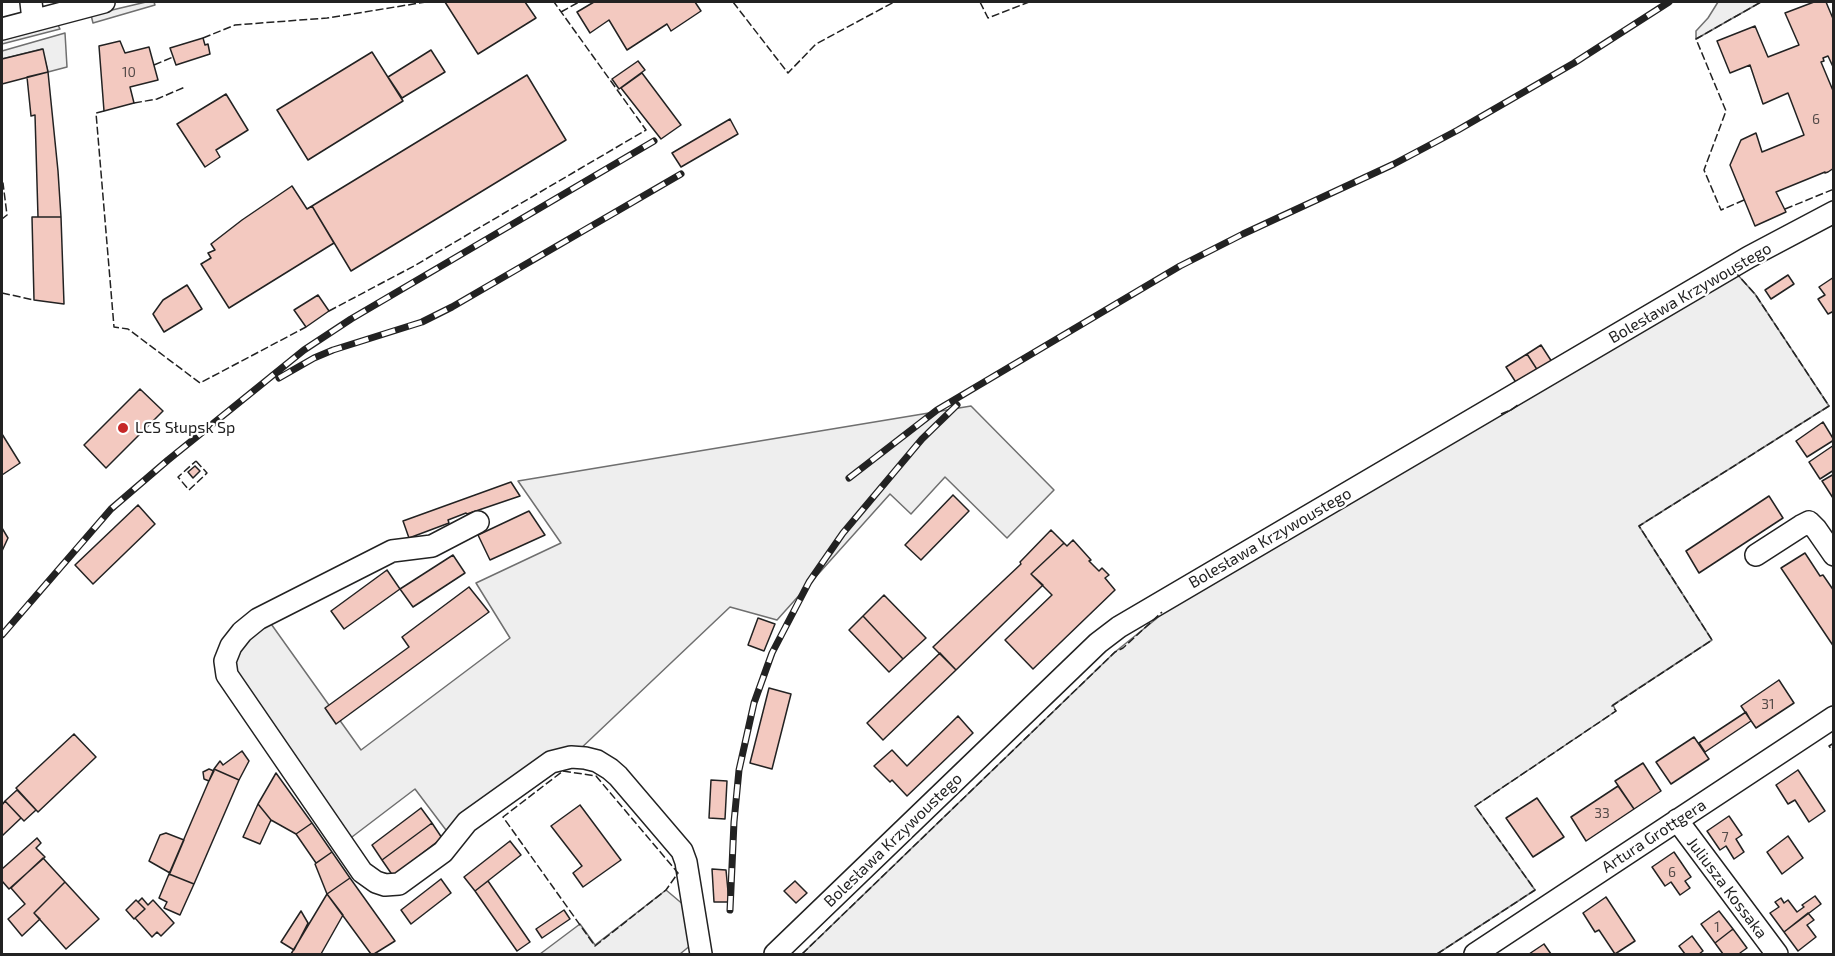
<!DOCTYPE html>
<meta charset="utf-8">
<style>
body{margin:0}
#map{position:relative;width:1835px;height:956px;overflow:hidden;background:#fff;font-family:"Exo 2",sans-serif}
canvas{display:block}
.frame{position:absolute;inset:0;border:3px solid #222;pointer-events:none}
</style>
<div id="map">
<canvas width="1835" height="956"></canvas>
<div class="frame"></div>
</div>
<script>
const c = document.querySelector('canvas').getContext('2d');
c.lineJoin = 'round';
function fillPath(path, color) {
  c.fillStyle = color;
  c.fill(path, 'evenodd');
}
function poly(rows) {
  const path = new Path2D();
  for (const r of rows) {
    path.moveTo(r[0], r[1]);
    for (let i = 2; i < r.length; i += 2) path.lineTo(r[i], r[i + 1]);
  }
  return path;
}
function stroke(path, color, width, dash) {
  c.strokeStyle = color;
  c.lineWidth = width;
  c.lineCap = dash ? 'butt' : 'round';
  c.setLineDash(dash || []);
  c.stroke(path);
}
function label(font, color, halo, rows, align = 'center') {
  c.font = font + ' "Exo 2",sans-serif';
  c.lineWidth = 4.5;
  c.setLineDash([]);
  c.textBaseline = 'middle';
  c.strokeStyle = halo;
  c.fillStyle = color;
  for (const [text, x, y, turn = 0] of rows) {
    c.save();
    c.translate(x, y);
    c.rotate((+turn || 0) * Math.PI / 180);
    c.textAlign = isNaN(turn) ? turn : align;
    if (halo) c.strokeText(text, 0, 0);
    c.fillText(text, 0, 0);
    c.restore();
  }
}
const green = poly([
 [146,2,154,2,155,5,93,23,91,15,146,2],
 [1718,2,1761,2,1696,39,1696,31,1708,18,1718,2],
 [58,25,60,29,2,44,2,40,58,25],
 [65,33,67,67,48,72,42,49,2,59,2,51,65,33],
 [1736,273,1755,294,1829,406,1639,526,1712,640,1613,705,1616,711,1475,806,1535,890,1437,954,802,954,1115,652,1156,619,1161,613,1501,414,1511,410,1516,406,1736,273],
 [971,406,1054,490,1007,538,945,477,911,514,890,494,777,620,730,607,577,752,449,834,415,789,348,840,238,678,234,661,239,645,269,621,361,750,510,638,476,583,561,543,518,481,971,406],
 [666,890,685,906,691,945,680,954,540,954,580,924,595,945,666,890]
]);
const building = poly([
 [445,2,525,2,536,18,478,54,445,2],
 [594,2,695,2,701,11,671,31,667,24,627,50,609,20,590,33,577,12,594,2],
 [1814,2,1826,2,1834,21,1834,69,1828,56,1823,58,1824,61,1821,62,1834,93,1834,168,1828,172,1825,173,1825,172,1776,192,1786,212,1755,226,1730,165,1741,140,1756,133,1762,152,1804,135,1788,93,1763,104,1750,65,1730,73,1717,41,1755,26,1768,57,1799,45,1785,13,1814,2],
 [203,38,205,45,208,44,210,54,176,65,170,48,203,38],
 [120,41,125,53,149,47,158,80,130,87,134,103,104,111,99,46,120,41],
 [43,49,48,72,2,84,2,59,43,49],
 [431,50,445,72,402,98,388,77,431,50],
 [372,52,403,101,308,160,277,110,372,52],
 [638,61,645,70,619,89,612,79,638,61],
 [48,72,58,171,61,217,38,217,35,115,31,116,27,77,48,72],
 [642,73,681,125,661,139,621,88,642,73],
 [527,75,566,140,351,271,312,206,527,75],
 [226,94,248,130,216,150,220,157,205,167,177,124,226,94],
 [730,119,738,134,681,167,672,153,730,119],
 [292,186,307,209,312,206,334,243,229,308,201,264,211,258,208,253,215,250,211,244,242,220,292,186],
 [32,217,61,217,64,304,34,300,32,217],
 [1788,275,1794,284,1771,299,1765,290,1788,275],
 [1834,277,1834,311,1828,314,1818,299,1825,295,1819,287,1834,277],
 [187,285,202,309,164,332,153,314,163,300,187,285],
 [318,295,329,311,306,327,294,310,318,295],
 [1541,345,1552,362,1538,371,1527,354,1541,345],
 [1527,354,1538,371,1517,384,1506,367,1527,354],
 [140,389,163,411,106,468,84,445,140,389],
 [1823,422,1834,440,1807,457,1796,441,1823,422],
 [2,434,20,463,2,475,2,434],
 [1834,445,1834,470,1820,479,1809,462,1834,445],
 [195,466,200,471,193,478,188,472,195,466],
 [1834,474,1834,498,1833,498,1822,481,1834,474],
 [511,482,520,496,467,514,466,513,448,520,449,523,409,538,403,521,511,482],
 [953,495,969,511,921,560,905,545,953,495],
 [1769,496,1783,518,1699,573,1686,551,1769,496],
 [138,505,155,524,93,584,75,565,138,505],
 [529,511,545,535,490,560,478,535,529,511],
 [2,528,8,538,2,551,2,528],
 [1051,530,1064,543,1031,574,1043,585,956,670,933,647,1021,564,1020,562,1051,530],
 [1073,540,1091,560,1089,561,1099,571,1102,568,1109,575,1105,578,1115,590,1033,669,1005,640,1052,595,1031,574,1064,543,1067,546,1073,540],
 [1805,553,1820,576,1823,575,1834,591,1834,647,1781,568,1805,553],
 [453,555,465,573,413,607,400,589,453,555],
 [387,570,400,589,344,629,331,611,387,570],
 [469,587,489,612,336,724,325,708,409,647,402,637,469,587],
 [884,595,926,638,903,659,863,616,884,595],
 [863,616,903,659,889,672,849,630,863,616],
 [758,618,775,624,764,651,748,645,758,618],
 [940,653,956,670,883,740,867,723,940,653],
 [1779,680,1794,703,1756,728,1741,706,1779,680],
 [769,688,791,694,772,769,750,763,769,688],
 [1746,712,1751,721,1705,752,1699,743,1746,712],
 [958,716,973,733,907,796,892,780,890,782,874,766,892,750,907,766,958,716],
 [74,734,96,757,38,812,16,788,74,734],
 [1694,737,1709,759,1671,784,1656,762,1694,737],
 [242,751,249,761,239,780,214,769,220,761,223,765,242,751],
 [1643,763,1661,791,1634,809,1615,781,1643,763],
 [209,769,214,771,209,781,204,779,203,772,209,769],
 [214,769,239,780,194,884,169,874,214,769],
 [1798,770,1825,811,1809,822,1795,800,1788,804,1776,785,1798,770],
 [276,773,312,823,296,834,271,820,258,804,276,773],
 [711,780,727,781,725,819,709,818,711,780],
 [1618,786,1634,809,1586,841,1571,817,1618,786],
 [17,790,36,810,24,821,5,801,17,790],
 [1537,798,1564,837,1533,857,1506,818,1537,798],
 [5,801,21,818,2,836,2,805,5,801],
 [258,804,271,820,260,844,243,837,258,804],
 [580,805,621,860,583,887,573,873,582,866,551,826,580,805],
 [421,808,432,823,382,860,372,845,421,808],
 [1729,816,1742,835,1736,839,1744,852,1734,859,1726,846,1720,850,1707,831,1729,816],
 [312,823,332,852,316,863,296,834,312,823],
 [432,823,442,838,393,876,382,860,432,823],
 [166,833,184,840,170,873,149,861,160,835,166,833],
 [1788,836,1803,858,1782,874,1767,852,1788,836],
 [37,838,41,843,36,848,45,857,9,889,2,881,2,869,37,838],
 [510,841,521,855,475,891,464,877,510,841],
 [332,852,350,878,327,894,315,864,332,852],
 [1674,852,1691,877,1685,881,1690,888,1680,895,1671,882,1665,886,1652,867,1674,852],
 [43,858,65,882,34,913,40,919,22,936,8,919,25,904,11,888,43,858],
 [712,869,726,870,729,902,714,902,712,869],
 [169,874,194,884,180,915,164,908,167,902,159,898,169,874],
 [350,878,395,941,374,954,371,954,327,894,350,878],
 [441,879,451,893,411,924,401,910,441,879],
 [488,881,530,942,517,951,475,891,488,881],
 [795,881,807,893,796,903,784,891,795,881],
 [65,882,99,919,66,949,34,913,65,882],
 [327,894,343,915,321,954,291,954,327,894],
 [1815,896,1821,904,1784,932,1770,913,1779,907,1775,902,1781,898,1784,903,1788,900,1797,912,1804,907,1802,905,1815,896],
 [1606,897,1635,941,1615,954,1599,930,1595,932,1583,913,1606,897],
 [142,898,148,905,153,900,174,923,161,936,157,932,152,937,135,918,145,909,138,902,142,898],
 [136,900,145,909,134,919,126,910,136,900],
 [564,910,570,919,542,938,536,929,564,910],
 [301,911,308,923,294,950,281,942,301,911],
 [1719,911,1733,929,1715,943,1701,924,1719,911],
 [1808,913,1814,920,1807,925,1816,937,1798,951,1784,932,1808,913],
 [1733,929,1747,948,1740,953,1740,954,1723,954,1715,943,1733,929],
 [1692,936,1703,951,1699,954,1685,954,1679,946,1692,936],
 [1544,944,1551,954,1529,954,1544,944]
]);
const minor = poly([
 [31,2,33,20],
 [2,29,104,2],
 [478,522,432,546,392,551,258,619,242,632,231,646,225,661,227,675,362,872,376,882,385,885,399,884,443,852,467,822,551,762,571,757,585,758,597,761,610,769,618,776,682,851,686,862,701,954],
 [1756,555,1801,526,1809,522,1816,529,1834,555],
 [1677,820,1777,954],
 [775,954,1098,643,1119,627,1749,257,1834,212],
 [1475,954,1834,717]
]);
const rail = poly([
 [279,378,314,358,333,350,422,322,452,307,681,174],
 [849,478,937,410,1180,266,1243,234,1394,164,1458,130,1574,63,1669,2],
 [2,635,111,509,168,460,304,350,351,319,654,141],
 [730,910,734,822,739,770,754,703,772,653,809,582,843,533,922,439,957,405]
]);
const fence = poly([
 [733,2,788,73,816,44,894,2],
 [980,2,988,18,1029,2],
 [561,12,579,2],
 [203,38,235,25,327,18,426,2],
 [154,65,173,57],
 [134,103,157,99,185,87],
 [104,111,96,113,114,327,128,329,200,383,306,327],
 [2,184,3,183,7,215,2,219],
 [1744,200,1721,210,1704,170,1726,111,1696,39,1761,2],
 [1785,209,1834,189],
 [2,293,34,300],
 [329,311,414,266,646,130,554,2],
 [1501,414,1511,410,1519,404],
 [196,461,207,473,189,490,178,477,196,461],
 [1834,743,1829,746,1834,752],
 [563,771,596,776,678,873,666,890,595,946,503,817,563,771],
 [802,954,1115,652,1123,648,1162,612],
 [1437,954,1535,890,1475,806,1616,711,1612,706,1712,640,1639,526,1829,406,1755,294,1736,273,1735,274]
]);
const markers = [
 [123,428,6,"#c62828"]
];
const numberNames = [
 ["10",129,72],
 ["6",1816,119],
 ["31",1768,704],
 ["33",1602,813],
 ["7",1725,837],
 ["6",1672,872],
 ["1",1717,927]
];
const streetNames = [
 ["Bolesława Krzywoustego",1690,293,-30],
 ["Bolesława Krzywoustego",1270,538,-30],
 ["Artura Grottgera",1654,836,-33],
 ["Bolesława Krzywoustego",893,840,-44],
 ["Juliusza Kossaka",1727,888,53]
];
const poiNames = [
 ["LCS Słupsk Sp",135,428]
];
fillPath(green, '#eee');
stroke(green, '#6f6f6f', 1.5);
fillPath(building, '#f3c9c0');
stroke(building, '#222', 1.5);
stroke(minor, '#222', 24);
stroke(minor, '#fff', 21);
stroke(rail, '#222', 7);
stroke(rail, '#fff', 4.5, [14]);
stroke(fence, '#222', 1.5, [8, 3]);
for (const [x, y, r, color] of markers) {
  const dot = new Path2D();
  dot.arc(x, y, r, 0, 2 * Math.PI);
  c.fillStyle = color;
  c.fill(dot);
  stroke(dot, '#fff', 2);
}
label('14px', '#564c4a', null, numberNames);
label('16px', '#222', '#fff', streetNames);
label('16px', '#222', '#fff', poiNames, 'left');
</script>
